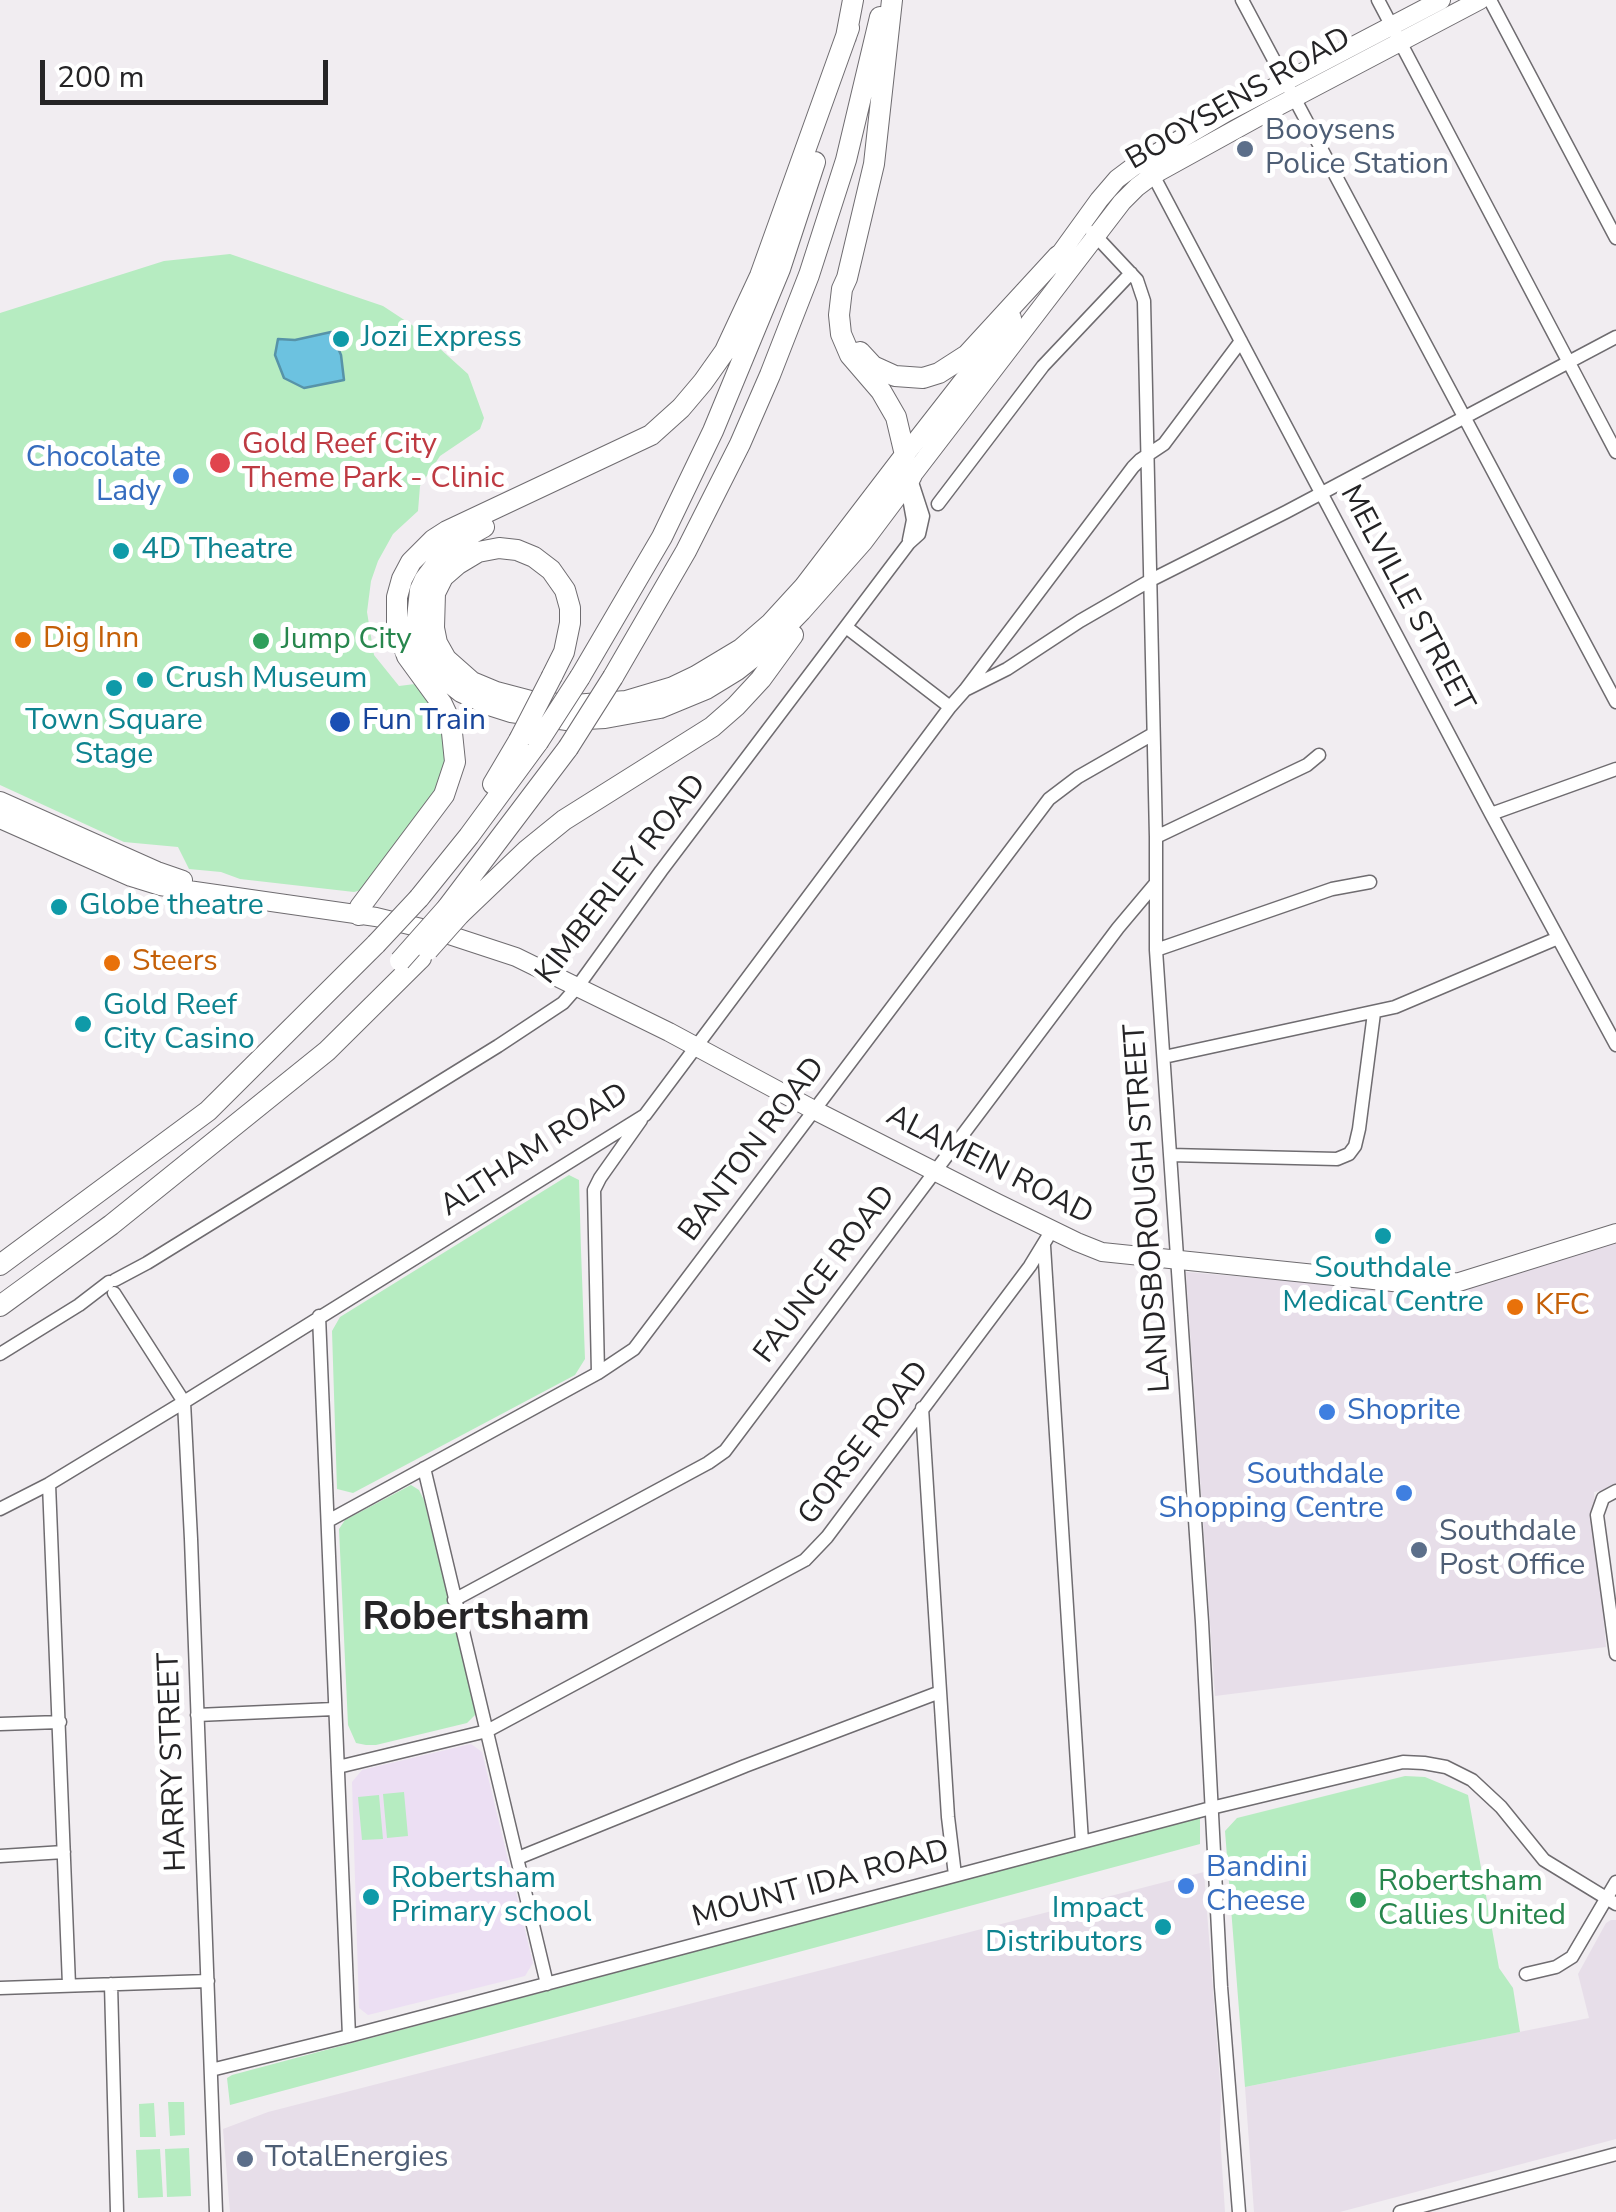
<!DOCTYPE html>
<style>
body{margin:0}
#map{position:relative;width:1616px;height:2212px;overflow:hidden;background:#f1edf1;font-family:"Nunito Sans",sans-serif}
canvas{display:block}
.scale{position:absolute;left:40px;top:60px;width:288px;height:45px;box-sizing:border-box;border:5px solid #252426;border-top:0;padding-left:12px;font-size:30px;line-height:35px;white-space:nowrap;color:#252426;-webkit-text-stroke:8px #fff;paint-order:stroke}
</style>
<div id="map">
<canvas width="1616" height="2212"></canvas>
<div class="scale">200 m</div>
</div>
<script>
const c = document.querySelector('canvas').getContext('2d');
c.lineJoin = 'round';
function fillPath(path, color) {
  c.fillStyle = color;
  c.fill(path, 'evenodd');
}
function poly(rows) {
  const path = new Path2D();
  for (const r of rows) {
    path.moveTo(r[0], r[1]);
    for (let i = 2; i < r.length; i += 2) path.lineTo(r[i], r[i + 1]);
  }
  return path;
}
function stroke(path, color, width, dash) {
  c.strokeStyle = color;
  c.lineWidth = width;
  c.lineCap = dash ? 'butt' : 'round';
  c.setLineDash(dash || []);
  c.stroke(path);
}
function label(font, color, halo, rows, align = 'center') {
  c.font = font + ' "Nunito Sans",sans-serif';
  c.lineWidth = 10;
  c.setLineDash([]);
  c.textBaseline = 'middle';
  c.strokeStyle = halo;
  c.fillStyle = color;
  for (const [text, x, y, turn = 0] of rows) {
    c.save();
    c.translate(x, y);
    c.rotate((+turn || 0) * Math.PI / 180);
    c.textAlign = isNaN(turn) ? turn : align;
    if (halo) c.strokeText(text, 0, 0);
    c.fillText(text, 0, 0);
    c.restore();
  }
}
const built = poly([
 [1616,1242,1616,1488,1594,1492,1606,1647,1215,1696,1186,1272,1445,1294],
 [1204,1872,1221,2095,1220,2135,1225,2212,230,2212,223,2129,268,2112],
 [1611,1920,1616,1920,1616,2139,1340,2212,1254,2212,1245,2087,1589,2018,1578,1974,1606,1923]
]);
const education = poly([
 [471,1744,482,1752,533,1963,525,1976,368,2015,359,2008,352,1782,362,1770]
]);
const green = poly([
 [230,254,383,306,418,329,468,374,484,418,480,429,440,456,420,486,418,511,393,534,378,561,371,581,367,612,374,655,399,686,415,684,430,702,442,727,446,755,443,777,437,789,361,890,354,892,240,879,221,872,189,869,178,847,124,842,0,785,0,313,164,261],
 [569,1175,579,1180,581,1250,585,1359,575,1375,353,1493,337,1489,332,1331,340,1317],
 [411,1485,419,1490,424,1500,476,1714,467,1723,376,1745,366,1745,356,1743,348,1725,339,1529,345,1520],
 [1405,1776,1425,1777,1468,1795,1499,1968,1513,1988,1520,2032,1245,2087,1225,1831,1237,1818],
 [404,1792,408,1836,387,1838,383,1794],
 [379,1795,383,1839,362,1840,358,1797],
 [1200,1817,1200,1844,230,2105,227,2078,232,2075],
 [168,2102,184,2102,185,2135,170,2136],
 [154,2103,156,2137,140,2137,139,2104],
 [189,2148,191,2196,167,2197,165,2149],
 [160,2149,163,2197,138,2198,136,2150]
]);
const water = poly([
 [331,332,341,355,344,380,304,388,284,378,275,355,278,339,295,340,331,332]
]);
const minor = poly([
 [1242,0,1616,702],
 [1378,0,1616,452],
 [1490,0,1616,238],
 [1153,175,1491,814,1616,1045],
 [1092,232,1137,280,1144,301,1156,837,1156,950,1202,1622,1221,1987,1239,2212],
 [907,487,913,520,909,540],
 [938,504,1043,366,1131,273],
 [846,627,950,707],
 [967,689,1007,669,1080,621,1151,580,1286,512,1616,337],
 [1491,814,1616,769],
 [1156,837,1307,765,1319,755],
 [1156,950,1332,889,1370,882],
 [1164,1057,1395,1007,1558,938],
 [1170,1155,1337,1159,1349,1154,1355,1146,1359,1129,1374,1013],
 [1044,1246,1082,1842],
 [115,1280,147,1263,498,1046,563,1003,578,986,661,871,909,543,919,534,923,516,910,476],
 [114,1293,184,1402,191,1539,216,2212],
 [319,1316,349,2036],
 [0,1354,79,1305,109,1282],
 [598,1373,594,1190,600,1178,641,1120],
 [922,1408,948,1817,955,1875],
 [424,1468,547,1984],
 [49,1484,69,1985],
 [1616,1491,1603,1498,1597,1515,1616,1654],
 [0,1509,49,1484,184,1402,645,1115,950,707,965,690,1133,467,1140,460,1164,444,1241,341],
 [328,1521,598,1373,634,1349,1049,799,1078,777,1153,734],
 [454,1600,708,1463,725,1451,1118,928,1155,884],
 [197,1715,334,1709],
 [0,1724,60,1722],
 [338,1767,487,1731,805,1560,827,1537,1030,1266,1052,1230],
 [0,1856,64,1852],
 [518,1858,745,1766,940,1692],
 [1526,1974,1556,1967,1572,1957,1616,1882],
 [111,1984,117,2212],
 [0,1988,208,1981],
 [211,2070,349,2036,1211,1808,1403,1762,1424,1763,1446,1767,1472,1780,1501,1807,1544,1860,1616,1904],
 [1400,2212,1616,2154]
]);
const major = poly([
 [1052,265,1099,200,1117,179,1133,167,1227,112,1441,0],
 [905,455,1012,318],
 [911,477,1122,202,1137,187,1153,175,1269,111,1480,0],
 [0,801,157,871,183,880],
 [0,819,131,877,160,886,376,917,446,934,516,957,669,1032,814,1110,997,1203,1077,1242,1102,1252,1412,1284,1439,1284,1459,1282,1616,1233]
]);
const highway = poly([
 [846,37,853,0],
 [860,352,873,366,895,376,923,378,939,373,967,355,1058,256],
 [484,527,457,542,444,554,425,579,420,590,417,618,417,629,425,654,446,680,461,692,489,705,511,712,567,720,605,718,660,708,706,689,737,670,765,648,801,611,863,541,911,477],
 [552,676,564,652,570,623,570,608,565,590,551,570,534,557,517,550,499,548,478,552,458,564,443,577,435,593,434,628,437,643,446,659,472,682,496,692,534,702,574,705,626,701,673,687,696,676,741,649,771,623,804,587,905,455,896,417,881,391,850,355,841,334,839,315,842,289,847,278,874,164,892,0],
 [580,677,662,537,713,431,780,269,815,162],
 [613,677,686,551,740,444,770,375,809,275,846,160,880,17],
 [493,784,519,740],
 [419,898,469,836,538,742],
 [447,908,568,748],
 [460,914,527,850,564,820,712,727,736,706,761,679,793,635],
 [359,915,360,907,444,795,455,762,451,723,442,704,407,656,397,625,397,597,402,579,411,562,433,540,447,531,651,435,681,408,703,382,725,351,760,276,849,28],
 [0,1265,208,1111,376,944],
 [0,1306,111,1225,327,1051,421,958]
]);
const highwayBridge = poly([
 [519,740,552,676],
 [538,742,580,677],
 [568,748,613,677],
 [376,944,419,898],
 [428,950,460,914],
 [400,961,447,908]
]);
const markers = [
 [1245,149,10,"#5c6f8a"],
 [341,339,10,"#0f9aa8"],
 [220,463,12,"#e0444e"],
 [181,476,10,"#3f7fe0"],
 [121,551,10,"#0f9aa8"],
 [23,640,10,"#e8710a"],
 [261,641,10,"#2e9e5b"],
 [145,680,10,"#0f9aa8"],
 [114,688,10,"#0f9aa8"],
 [340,722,12,"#1a4fb4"],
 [59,907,10,"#0f9aa8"],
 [112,963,10,"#e8710a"],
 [83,1024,10,"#0f9aa8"],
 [1383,1236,10,"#0f9aa8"],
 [1515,1307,10,"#e8710a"],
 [1327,1412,10,"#3f7fe0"],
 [1404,1493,10,"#3f7fe0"],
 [1419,1550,10,"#5c6f8a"],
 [1186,1886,10,"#3f7fe0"],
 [371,1897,10,"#0f9aa8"],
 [1358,1900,10,"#2e9e5b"],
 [1163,1927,10,"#0f9aa8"],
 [245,2159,10,"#5c6f8a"]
];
const streetNames = [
 ["BOOYSENS ROAD",1239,100,-30],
 ["MELVILLE STREET",1406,599,62],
 ["KIMBERLEY ROAD",622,880,-52],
 ["BANTON ROAD",753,1150,-53],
 ["ALTHAM ROAD",535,1151,-33],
 ["ALAMEIN ROAD",989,1166,27],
 ["LANDSBOROUGH STREET",1149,1208,-94],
 ["FAUNCE ROAD",826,1275,-53],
 ["GORSE ROAD",865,1444,-53],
 ["HARRY STREET",174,1762,-92],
 ["MOUNT IDA ROAD",821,1885,-15]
];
const serviceNames = [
 ["Booysens",1265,132],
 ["Police Station",1265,166],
 ["Southdale",1439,1533],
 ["Post Office",1439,1567],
 ["TotalEnergies",265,2159]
];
const cultureNames = [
 ["Jozi Express",361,339],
 ["4D Theatre",141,551],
 ["Crush Museum",165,680],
 ["Town Square",114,722,"center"],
 ["Stage",114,756,"center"],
 ["Globe theatre",79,907],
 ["Gold Reef",103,1007],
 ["City Casino",103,1041],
 ["Southdale",1383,1270,"center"],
 ["Medical Centre",1383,1304,"center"],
 ["Robertsham",391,1880],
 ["Primary school",391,1914],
 ["Impact",1143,1910,"right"],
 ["Distributors",1143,1944,"right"]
];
const healthNames = [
 ["Gold Reef City",242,446],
 ["Theme Park - Clinic",242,480]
];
const shopNames = [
 ["Chocolate",161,459],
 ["Lady",161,493],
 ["Shoprite",1347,1412,"left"],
 ["Southdale",1384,1476],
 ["Shopping Centre",1384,1510],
 ["Bandini",1206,1869,"left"],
 ["Cheese",1206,1903,"left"]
];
const foodNames = [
 ["Dig Inn",43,640],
 ["Steers",132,963],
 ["KFC",1535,1307]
];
const leisureNames = [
 ["Jump City",281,641],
 ["Robertsham",1378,1883],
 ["Callies United",1378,1917]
];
const transitNames = [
 ["Fun Train",362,722]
];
const districtNames = [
 ["Robertsham",476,1619]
];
fillPath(built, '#e7dee9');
fillPath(education, '#ecdff3');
fillPath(green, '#b6ecc1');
fillPath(water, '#6cc2e0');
stroke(water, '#5793a8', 2.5);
stroke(minor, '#6f6c70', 15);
stroke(major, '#6f6c70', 20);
stroke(highway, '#6f6c70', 22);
stroke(minor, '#fff', 12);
stroke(major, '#fff', 18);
stroke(highway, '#fff', 20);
stroke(highwayBridge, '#6f6c70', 22, []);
stroke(highwayBridge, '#fff', 20);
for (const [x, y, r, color] of markers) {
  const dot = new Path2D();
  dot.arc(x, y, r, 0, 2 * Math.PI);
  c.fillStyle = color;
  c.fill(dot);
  stroke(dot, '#fff', 4);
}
label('30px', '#252426', '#fff', streetNames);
label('30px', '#4e5e75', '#fff', serviceNames, 'left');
label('30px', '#0d838f', '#fff', cultureNames, 'left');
label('30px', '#be3a42', '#fff', healthNames, 'left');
label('30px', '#366cbe', '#fff', shopNames, 'right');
label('30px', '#c56008', '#fff', foodNames, 'left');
label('30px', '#27864d', '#fff', leisureNames, 'left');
label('30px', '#164399', '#fff', transitNames, 'left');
label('bold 40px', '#252426', '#fff', districtNames);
</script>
